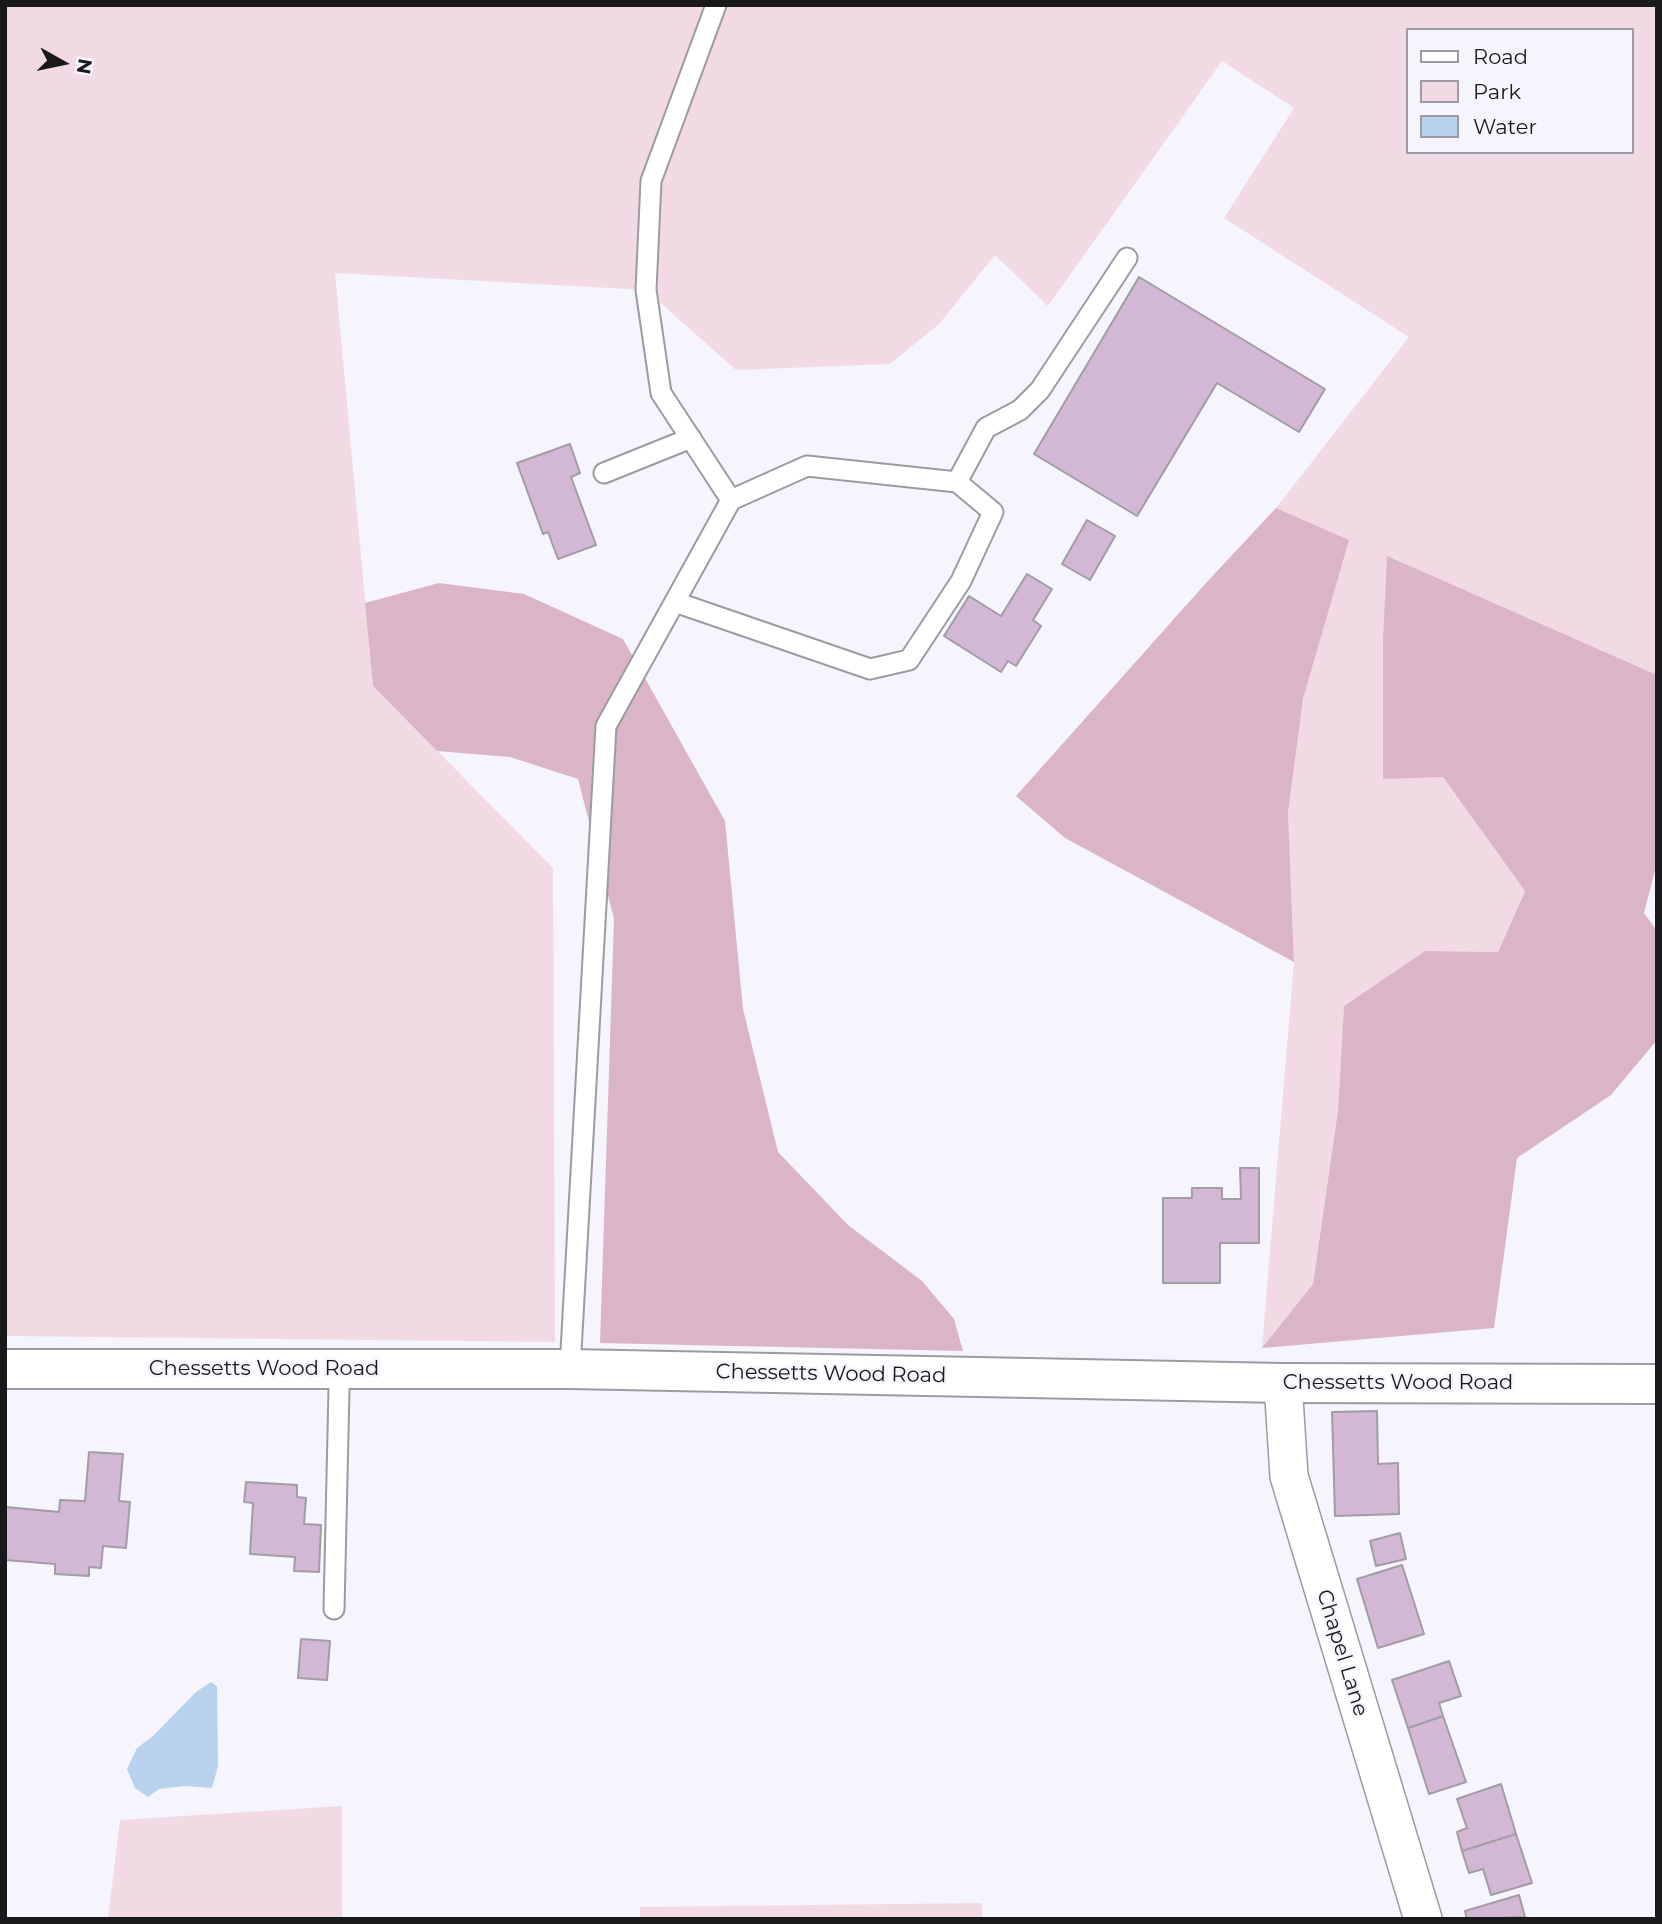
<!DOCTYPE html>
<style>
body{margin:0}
#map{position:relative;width:1662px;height:1924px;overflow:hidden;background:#f6f4fc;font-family:Montserrat,sans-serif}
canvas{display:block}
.frame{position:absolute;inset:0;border:7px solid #19191b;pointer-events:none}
.legend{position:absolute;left:1406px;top:28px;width:228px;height:126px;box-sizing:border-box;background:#f6f4fc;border:2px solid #9e9ca2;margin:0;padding:9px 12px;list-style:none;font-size:21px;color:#19191b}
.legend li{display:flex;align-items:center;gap:14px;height:35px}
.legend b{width:35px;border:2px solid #9e9ca2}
.north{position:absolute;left:28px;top:28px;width:70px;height:70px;-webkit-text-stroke:5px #f6f4fc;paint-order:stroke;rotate:99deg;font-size:19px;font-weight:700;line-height:28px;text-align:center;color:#19191b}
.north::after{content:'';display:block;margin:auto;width:24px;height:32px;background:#19191b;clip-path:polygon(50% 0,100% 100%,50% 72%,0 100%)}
</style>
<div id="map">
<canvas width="1662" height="1924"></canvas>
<div class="frame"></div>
<ul class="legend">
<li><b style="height:9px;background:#fff"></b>Road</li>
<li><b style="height:19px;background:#f2dae5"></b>Park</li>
<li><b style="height:19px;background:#b8d2ee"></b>Water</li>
</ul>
<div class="north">N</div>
</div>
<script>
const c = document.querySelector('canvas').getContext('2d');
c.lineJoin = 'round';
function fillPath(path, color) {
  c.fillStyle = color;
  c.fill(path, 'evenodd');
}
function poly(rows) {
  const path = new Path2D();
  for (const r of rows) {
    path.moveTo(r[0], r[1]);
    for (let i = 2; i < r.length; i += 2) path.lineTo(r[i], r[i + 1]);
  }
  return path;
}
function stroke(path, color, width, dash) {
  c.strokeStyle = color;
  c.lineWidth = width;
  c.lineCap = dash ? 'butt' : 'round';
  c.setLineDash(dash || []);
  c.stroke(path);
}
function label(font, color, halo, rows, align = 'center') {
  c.font = font + ' Montserrat,sans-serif';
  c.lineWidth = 5;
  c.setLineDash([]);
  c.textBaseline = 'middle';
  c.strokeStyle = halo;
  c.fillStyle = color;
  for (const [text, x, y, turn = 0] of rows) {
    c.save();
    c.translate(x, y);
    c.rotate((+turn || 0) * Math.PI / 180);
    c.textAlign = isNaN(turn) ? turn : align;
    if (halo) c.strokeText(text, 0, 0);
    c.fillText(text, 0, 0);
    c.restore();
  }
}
const green = poly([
 [5,5,1657,5,1657,675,1387,557,1443,777,1525,890,1498,952,1425,951,1344,1006,1338,1110,1313,1284,1262,1348,1294,962,1288,813,1303,699,1348,540,1276,508,1409,337,1224,218,1294,108,1222,61,1048,306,995,255,939,324,890,364,736,370,646,290,335,273,373,686,553,868,555,1342,5,1336],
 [1408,30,1632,30,1632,152,1408,152],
 [342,1806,342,1919,108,1919,120,1820],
 [982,1903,982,1919,640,1919,640,1907]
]);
const forest = poly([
 [1276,508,1349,540,1303,699,1288,813,1294,962,1065,838,1016,796,1206,583],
 [1387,556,1657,675,1657,862,1644,913,1657,931,1657,1040,1611,1095,1517,1158,1494,1328,1262,1348,1313,1284,1338,1110,1344,1006,1425,951,1498,952,1525,891,1443,777,1383,779,1383,641],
 [439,583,524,594,623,639,725,821,743,1009,778,1152,848,1225,922,1281,954,1319,963,1351,600,1343,614,919,578,779,510,757,437,751,373,686,365,603]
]);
const water = poly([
 [211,1682,217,1686,218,1766,212,1788,185,1786,159,1789,148,1797,135,1788,127,1769,137,1748,153,1736,196,1692]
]);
const building = poly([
 [1139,277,1325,389,1299,432,1217,383,1137,516,1034,454,1139,277],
 [570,444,580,473,571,477,596,545,558,559,548,532,543,534,517,463,570,444],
 [1087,520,1115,536,1090,580,1062,564,1087,520],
 [1027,574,1052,589,1033,620,1041,626,1016,666,1008,661,1001,672,944,636,969,596,1001,616,1027,574],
 [1240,1168,1259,1168,1259,1243,1220,1243,1220,1283,1163,1283,1163,1198,1192,1198,1192,1188,1222,1188,1222,1199,1241,1199,1240,1168],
 [1377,1411,1378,1464,1398,1463,1399,1514,1335,1516,1332,1412,1377,1411],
 [89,1452,123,1454,119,1501,130,1502,126,1548,103,1546,101,1568,89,1567,89,1576,55,1574,55,1564,5,1560,6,1507,59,1512,60,1500,85,1501,89,1452],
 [246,1482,297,1485,297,1497,306,1498,304,1524,321,1525,319,1572,294,1571,295,1557,250,1554,253,1503,244,1502,246,1482],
 [1400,1533,1406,1559,1376,1566,1370,1541,1400,1533],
 [1402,1565,1424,1634,1378,1648,1357,1579,1402,1565],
 [301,1639,330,1641,327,1680,298,1678,301,1639],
 [1449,1661,1461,1696,1439,1703,1443,1716,1408,1728,1392,1680,1449,1661],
 [1443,1716,1466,1782,1429,1794,1408,1728,1443,1716],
 [1501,1784,1516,1834,1462,1851,1457,1832,1467,1828,1457,1799,1501,1784],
 [1516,1834,1532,1883,1491,1895,1483,1869,1469,1873,1462,1851,1516,1834],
 [1519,1895,1525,1917,1467,1919,1465,1911,1519,1895]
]);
const lane = poly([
 [604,473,691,438],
 [957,482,986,428,1020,410,1040,390,1127,258],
 [675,602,870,669,909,660,961,581,993,512,957,482,807,466,731,500],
 [570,1369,606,726,731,500,661,393,646,290,651,181,716,5],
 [334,1609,339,1389,342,1369]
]);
const street = poly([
 [1283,1383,1289,1476,1423,1919]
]);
const secondary = poly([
 [5,1369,570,1369,1283,1383,1657,1384]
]);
const streetNames = [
 ["Chessetts Wood Road",264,1369],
 ["Chessetts Wood Road",831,1374,1],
 ["Chessetts Wood Road",1398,1383],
 ["Chapel Lane",1342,1653,73]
];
fillPath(green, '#f2dae5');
fillPath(forest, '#dab5c7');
fillPath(water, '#b8d2ee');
fillPath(building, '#d2b8d4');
stroke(building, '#a29ca3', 2);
stroke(lane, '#9d9ba2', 23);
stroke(street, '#9d9ba2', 40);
stroke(secondary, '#9d9ba2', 42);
stroke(lane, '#fff', 19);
stroke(street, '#fff', 37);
stroke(secondary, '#fff', 38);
label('21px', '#19191b', '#f6f4fc', streetNames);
</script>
